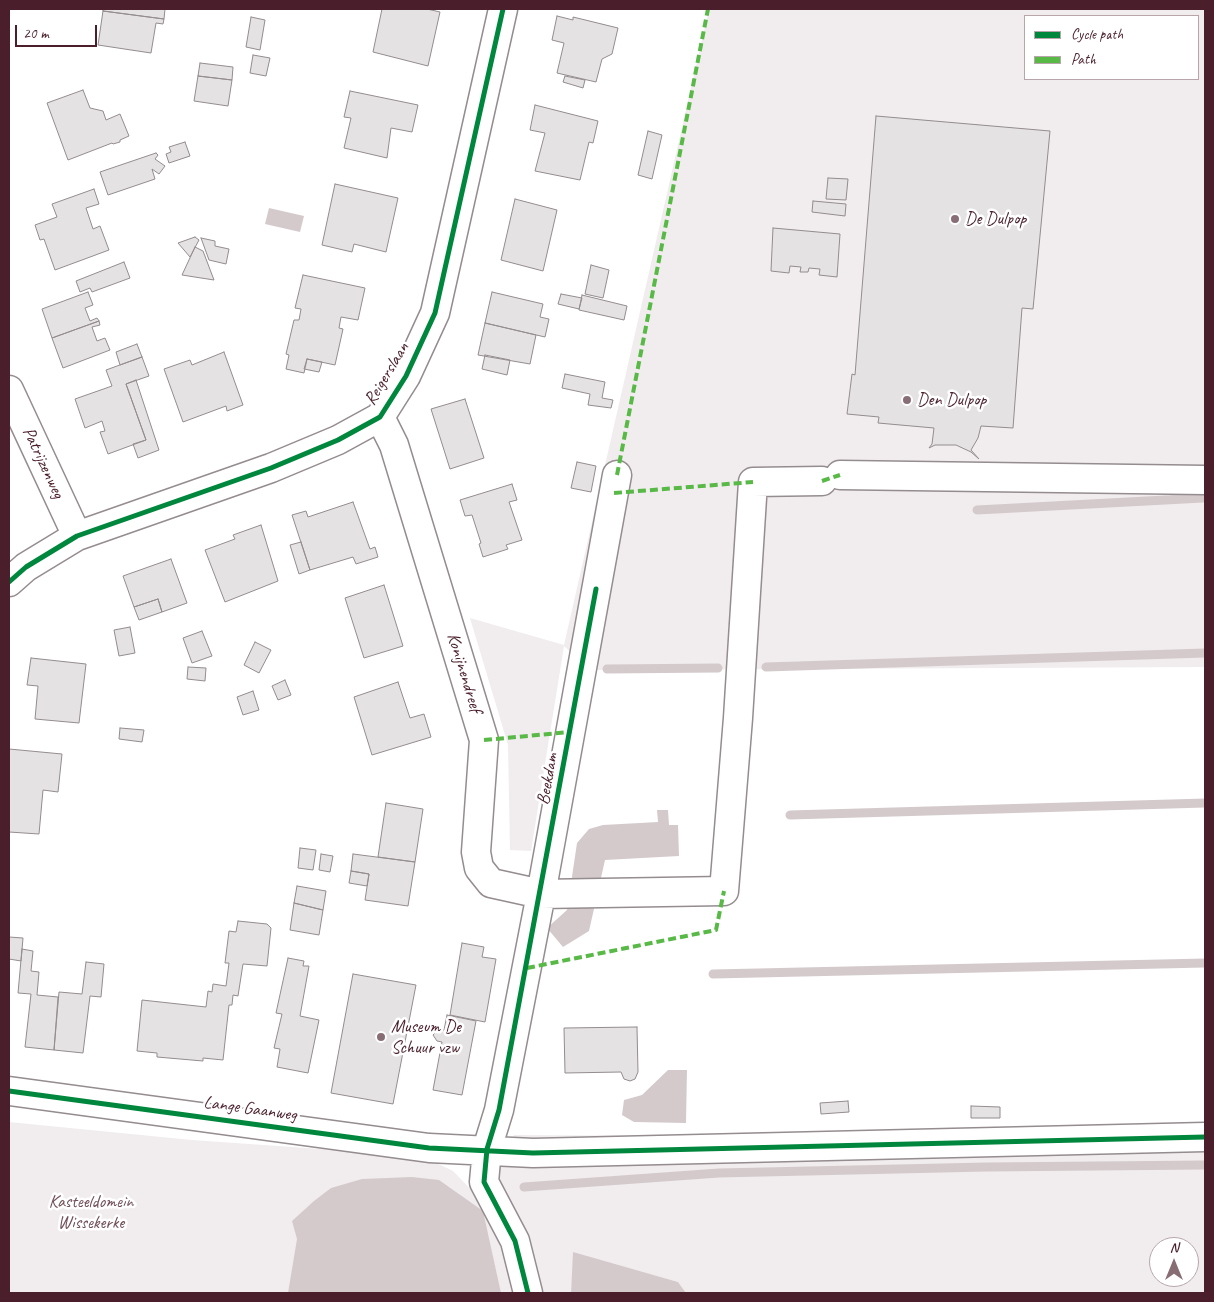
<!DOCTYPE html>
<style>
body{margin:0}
#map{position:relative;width:1214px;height:1302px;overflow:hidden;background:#fff;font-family:Caveat,sans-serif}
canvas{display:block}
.frame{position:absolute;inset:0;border:10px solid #4a1f2b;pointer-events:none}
.legend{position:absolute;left:1024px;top:15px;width:175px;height:65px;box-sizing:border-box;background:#fff;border:1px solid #b7a5aa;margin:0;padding:6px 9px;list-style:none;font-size:15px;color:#4a1f2b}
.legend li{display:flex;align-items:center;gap:10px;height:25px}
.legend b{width:25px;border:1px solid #b7a5aa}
.north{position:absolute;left:1149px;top:1237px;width:50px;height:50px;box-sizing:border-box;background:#fff;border:1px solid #b7a5aa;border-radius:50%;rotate:0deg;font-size:14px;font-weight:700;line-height:20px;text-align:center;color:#4a1f2b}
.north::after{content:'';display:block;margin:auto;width:18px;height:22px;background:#896d75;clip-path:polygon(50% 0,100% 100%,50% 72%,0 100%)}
.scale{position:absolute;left:15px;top:25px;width:82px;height:22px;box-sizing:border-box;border:2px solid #4a1f2b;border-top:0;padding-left:6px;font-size:15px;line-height:18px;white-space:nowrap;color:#4a1f2b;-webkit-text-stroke:4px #fff;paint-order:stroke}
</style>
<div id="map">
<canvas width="1214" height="1302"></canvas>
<div class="frame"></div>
<ul class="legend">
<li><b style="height:6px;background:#00873e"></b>Cycle path</li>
<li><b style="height:6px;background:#58b947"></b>Path</li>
</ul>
<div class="north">N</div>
<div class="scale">20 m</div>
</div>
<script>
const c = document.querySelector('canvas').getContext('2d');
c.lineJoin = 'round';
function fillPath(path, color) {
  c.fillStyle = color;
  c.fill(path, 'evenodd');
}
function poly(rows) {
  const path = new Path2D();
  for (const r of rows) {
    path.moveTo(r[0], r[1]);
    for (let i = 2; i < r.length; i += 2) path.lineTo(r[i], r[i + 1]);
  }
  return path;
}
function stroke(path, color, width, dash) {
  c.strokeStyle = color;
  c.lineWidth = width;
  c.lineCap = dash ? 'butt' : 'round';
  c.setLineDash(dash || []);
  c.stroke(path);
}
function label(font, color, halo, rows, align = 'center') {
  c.font = font + ' Caveat,sans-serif';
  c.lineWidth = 5;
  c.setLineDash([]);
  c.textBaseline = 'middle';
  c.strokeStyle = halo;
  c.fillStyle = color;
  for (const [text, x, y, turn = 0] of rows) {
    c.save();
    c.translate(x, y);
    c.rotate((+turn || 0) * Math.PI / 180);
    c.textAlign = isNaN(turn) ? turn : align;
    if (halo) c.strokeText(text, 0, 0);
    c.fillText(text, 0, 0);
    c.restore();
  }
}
const built = poly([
 [709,9,1205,9,1205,667,590,670,564,646,531,851,510,850,508,745,470,618,564,645],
 [1025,16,1198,16,1198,79,1025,79],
 [9,1122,192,1140,422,1156,453,1171,483,1202,514,1135,700,1136,1205,1129,1205,1293,686,1293,678,1282,574,1253,571,1293,9,1293],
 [1159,1247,1189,1247,1189,1277,1159,1277]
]);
const water = poly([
 [269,208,304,216,300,232,265,224],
 [657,810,668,810,669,825,678,825,679,856,605,860,589,931,563,947,547,928,567,910,577,843,589,829,603,825,658,822],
 [668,1070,687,1070,686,1123,634,1122,622,1115,624,1100,642,1095],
 [412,1177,439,1180,483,1211,501,1293,288,1293,297,1239,292,1221,314,1201,331,1188,362,1179],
 [573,1252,678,1282,686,1293,571,1293]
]);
const stream = poly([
 [977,510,1203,498],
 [766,667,1205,653],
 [607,669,718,668],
 [790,815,1205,803],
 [713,974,1205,963],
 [524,1187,719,1173,987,1167,1205,1165]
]);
const building = poly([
 [103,9,165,9,164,19,103,11,103,9],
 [382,9,427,9,440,12,428,66,373,52,382,9],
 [103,11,164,19,163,24,156,23,151,53,98,45,103,11],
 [557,16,573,20,573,17,618,28,612,54,602,59,596,82,557,73,564,43,552,40,557,16],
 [251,17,265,20,260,50,246,47,251,17],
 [253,55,270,58,266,76,250,73,253,55],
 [200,63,233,67,232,80,198,76,200,63],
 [198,76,232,80,228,106,194,101,198,76],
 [565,76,585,80,583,88,563,82,565,76],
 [83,90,90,108,103,111,106,120,120,114,129,136,120,140,120,142,113,144,112,143,68,160,47,103,83,90],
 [350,91,418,105,412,132,391,128,387,158,344,148,351,118,344,117,350,91],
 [535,105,598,121,593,143,589,142,580,180,535,171,545,133,530,130,535,105],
 [876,116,1050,131,1033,309,1022,308,1013,428,981,426,978,438,971,450,979,459,971,452,956,445,935,445,929,448,932,444,934,428,878,423,879,417,847,414,852,374,855,375,876,116],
 [648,131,662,135,652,179,638,175,648,131],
 [185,142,190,156,169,163,166,154,171,152,169,147,185,142],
 [156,153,158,155,155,159,165,166,159,174,152,169,155,179,108,195,100,172,156,153],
 [828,178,848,179,846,200,826,199,828,178],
 [335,184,398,198,386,252,354,244,352,252,322,245,335,184],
 [94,189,99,204,86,208,93,229,100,226,109,250,55,270,44,239,40,240,35,225,57,217,52,204,94,189],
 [515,199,557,210,543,271,501,260,515,199],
 [813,201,846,204,845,216,812,212,813,201],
 [773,228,840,234,837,277,819,275,820,269,809,268,808,272,800,272,801,267,790,266,789,273,771,271,773,228],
 [195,237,199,240,190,257,178,243,195,237],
 [201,238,215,241,215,246,229,249,226,264,209,260,201,238],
 [195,247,203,251,214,280,182,275,195,247],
 [124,262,130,278,92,292,90,288,80,292,76,281,124,262],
 [591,265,609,270,603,298,585,294,591,265],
 [303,275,365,288,358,320,341,317,339,328,343,329,335,365,307,359,304,373,286,369,289,355,286,354,294,320,299,320,301,309,295,308,303,275],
 [88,292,93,305,85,308,90,321,97,318,99,321,52,338,42,309,88,292],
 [492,292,543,304,540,317,549,319,545,337,485,323,492,292],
 [561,294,582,298,579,309,558,304,561,294],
 [582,295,627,306,624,320,579,310,582,295],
 [99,321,100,325,92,327,97,341,105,338,110,350,63,368,52,338,99,321],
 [485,323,536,335,530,364,478,355,485,323],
 [137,344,142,357,120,365,116,352,137,344],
 [224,352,243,405,227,411,226,406,183,422,164,369,190,360,192,365,224,352],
 [485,355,510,360,507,375,482,369,485,355],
 [142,357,149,376,126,384,146,440,108,454,100,432,105,431,102,421,85,428,75,399,112,386,106,370,142,357],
 [307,359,322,362,319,372,304,369,307,359],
 [565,374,605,382,602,398,613,400,611,408,588,405,590,394,562,388,565,374],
 [136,380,159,450,138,458,133,444,146,440,126,384,136,380],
 [465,399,484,458,450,469,431,409,465,399],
 [577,462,596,466,591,492,571,488,577,462],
 [512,484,517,500,509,502,522,540,506,545,508,549,483,557,479,544,481,543,472,515,465,516,460,500,512,484],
 [353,502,370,549,375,547,378,557,356,564,353,557,310,570,292,515,306,511,308,517,353,502],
 [261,525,278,581,225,602,205,550,235,539,233,535,261,525],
 [301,542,310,570,299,574,290,545,301,542],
 [171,559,187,603,162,612,158,599,134,607,123,576,171,559],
 [384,585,403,646,364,658,345,598,384,585],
 [158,599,162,612,139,620,134,607,158,599],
 [130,627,135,653,119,656,114,630,130,627],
 [202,631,212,656,192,663,183,638,202,631],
 [255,642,271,650,259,673,244,665,255,642],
 [31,658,86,664,79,723,35,719,38,686,27,685,31,658],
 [188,667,206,668,205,681,187,679,188,667],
 [285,680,291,695,278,700,272,686,285,680],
 [398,682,410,718,424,714,431,737,372,755,354,697,398,682],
 [253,691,259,710,243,715,237,697,253,691],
 [120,728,144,730,142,742,119,739,120,728],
 [9,749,62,754,58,792,43,790,39,834,9,832,9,749],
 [386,803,423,809,415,862,378,857,386,803],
 [300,848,316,850,313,870,298,868,300,848],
 [321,854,333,856,330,872,319,870,321,854],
 [353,854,415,862,408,906,365,900,369,874,351,871,353,854],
 [351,871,369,874,367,886,349,883,351,871],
 [297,886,326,891,323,910,294,903,297,886],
 [294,903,323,910,319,935,290,930,294,903],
 [238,921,267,924,271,928,267,966,243,964,238,996,233,995,232,1005,229,1005,223,1060,203,1058,203,1061,157,1057,157,1053,137,1051,142,1000,206,1007,208,991,212,992,213,984,226,986,229,963,225,963,229,931,236,932,238,921],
 [9,937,23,938,21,961,9,959,9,937],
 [462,943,484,947,482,957,496,959,485,1022,450,1015,462,943],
 [22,949,33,951,31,971,39,972,37,995,58,997,54,1050,25,1047,31,994,18,993,22,949],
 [288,958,304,961,303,966,309,966,300,1016,319,1020,308,1073,277,1067,280,1049,274,1048,282,1014,276,1013,288,958],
 [86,962,104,964,101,997,90,996,83,1053,54,1050,59,992,82,994,86,962],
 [353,974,416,985,393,1104,331,1093,353,974],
 [447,1015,476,1021,462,1095,433,1090,442,1042,437,1041,433,1035,439,1029,444,1030,447,1015],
 [637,1027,638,1072,635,1079,630,1081,624,1079,621,1072,565,1073,564,1028,637,1027],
 [848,1101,849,1112,821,1114,820,1103,848,1101],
 [971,1106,1000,1107,1000,1118,971,1118,971,1106]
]);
const minor = poly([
 [9,390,77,536],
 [380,417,394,445,484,740,476,852,479,868,491,883,541,894,724,891,738,718,753,482,822,481],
 [840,475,1205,480],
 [9,582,26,567,77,536,271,468,338,440,380,417,406,376,435,313,503,9],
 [9,1091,429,1148,533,1153,1205,1137],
 [528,1293,515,1241,484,1182,487,1149,499,1110,541,894,617,475]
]);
const quiet = poly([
 [617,475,708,9],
 [822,481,840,475],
 [614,493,753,482],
 [484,740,570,732],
 [527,968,716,930,724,891]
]);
const cycleway = poly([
 [9,582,26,567,77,536,271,468,338,440,380,417,406,376,435,313,503,9],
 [9,1091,429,1148,533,1153,1205,1137],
 [528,1293,515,1241,484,1182,487,1149,499,1110,596,589]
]);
const markers = [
 [955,219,5,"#896d75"],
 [907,400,5,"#896d75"],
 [381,1037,5,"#896d75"]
];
const poiNames = [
 ["De Dulpop",965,219],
 ["Den Dulpop",917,400],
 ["Museum De",391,1027],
 ["Schuur vzw",391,1048]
];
const streetNames = [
 ["Reigerslaan",387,374,-59],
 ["Patrijzenweg",43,463,65],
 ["Konijnendreef",464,673,73],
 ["Beekdam",548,779,-80],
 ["Lange Gaanweg",250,1109,8]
];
const parkNames = [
 ["Kasteeldomein",91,1202],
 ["Wissekerke",91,1223]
];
fillPath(built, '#f1edee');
fillPath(water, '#d4cacc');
stroke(stream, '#d4cacc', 9);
fillPath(building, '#e4e2e3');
stroke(building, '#948c8e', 1);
stroke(minor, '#948c8e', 31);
stroke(minor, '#fff', 28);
stroke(quiet, '#58b947', 4, [8, 4]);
stroke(cycleway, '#00873e', 5);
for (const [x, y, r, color] of markers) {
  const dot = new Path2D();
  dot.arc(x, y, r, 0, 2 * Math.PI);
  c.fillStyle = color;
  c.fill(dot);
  stroke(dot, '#fff', 2);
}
label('18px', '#4a1f2b', '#fff', poiNames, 'left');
label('18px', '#4a1f2b', '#fff', streetNames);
label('18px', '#714f58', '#fff', parkNames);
</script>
